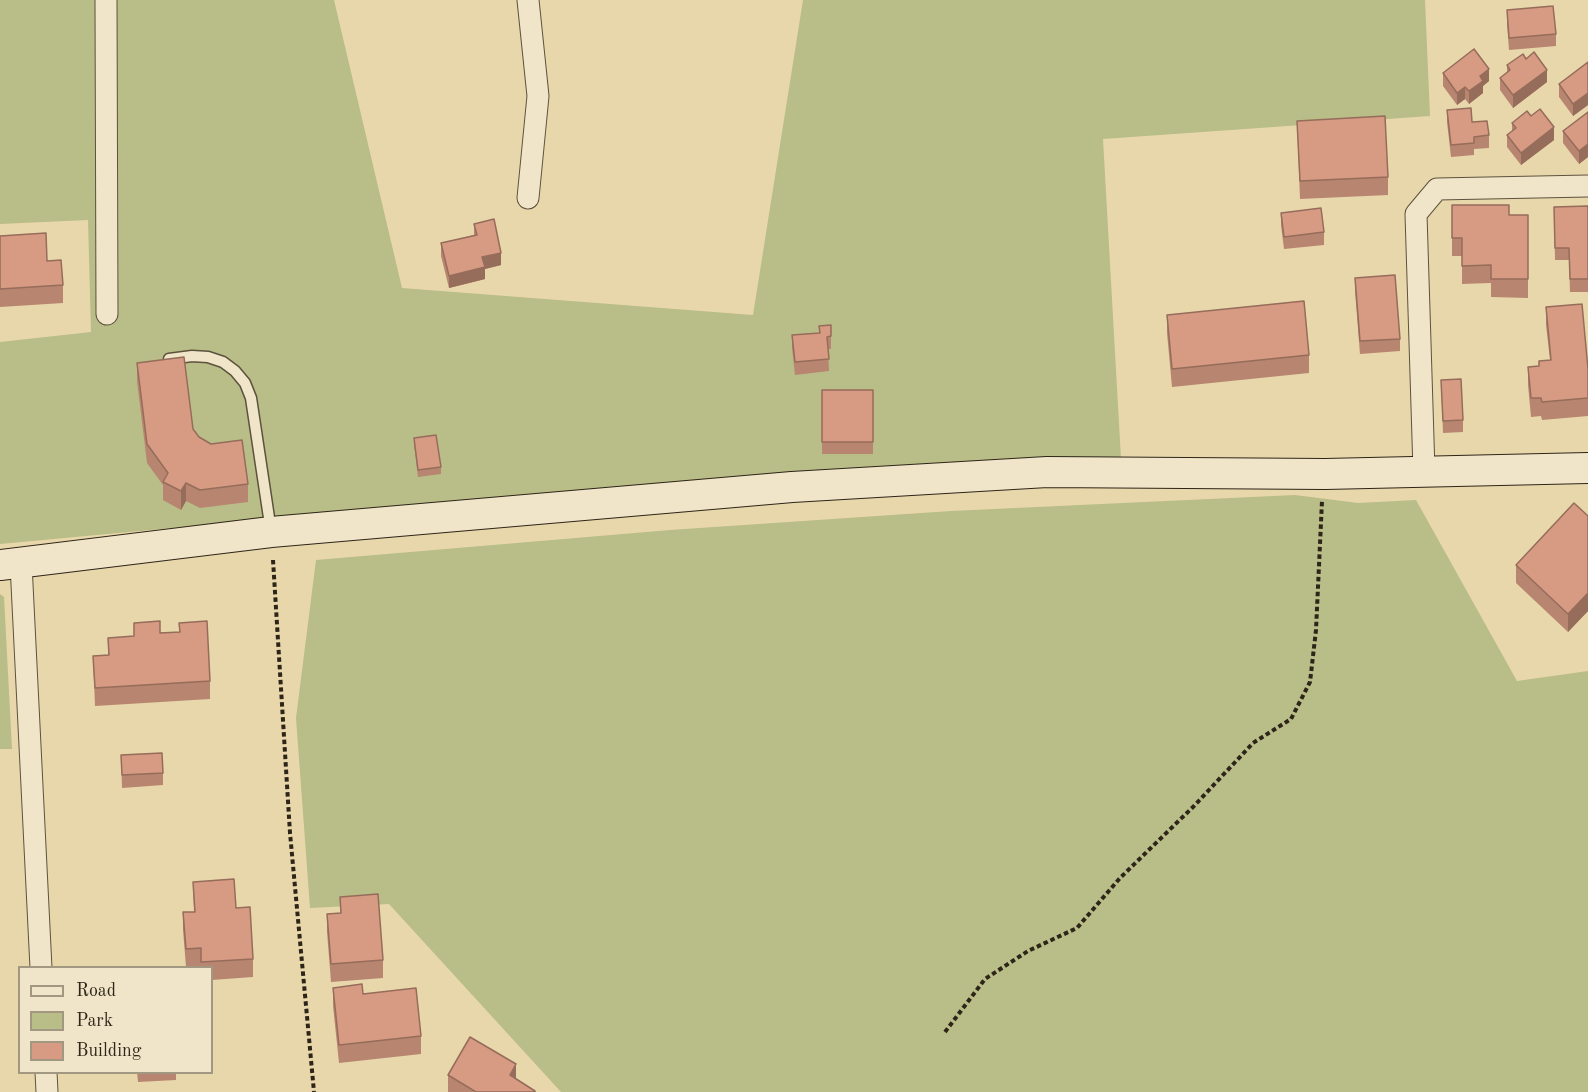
<!DOCTYPE html>
<style>
body{margin:0}
#map{position:relative;width:1588px;height:1092px;overflow:hidden;background:#e8d7ab;font-family:"Old Standard TT",serif}
canvas{display:block}
.legend{position:absolute;left:18px;top:966px;width:195px;height:108px;box-sizing:border-box;background:#f0e5c8;border:2px solid #a29882;margin:0;padding:8px 10px;list-style:none;font-size:18px;color:#2e2519}
.legend li{display:flex;align-items:center;gap:12px;height:30px}
.legend b{width:30px;border:2px solid #a29882}
</style>
<div id="map">
<canvas width="1588" height="1092"></canvas>
<ul class="legend">
<li><b style="height:8px;background:#f0e5c8"></b>Road</li>
<li><b style="height:16px;background:#b9bd87"></b>Park</li>
<li><b style="height:16px;background:#d69b82"></b>Building</li>
</ul>
</div>
<script>
const c = document.querySelector('canvas').getContext('2d');
c.lineJoin = 'round';
function fillPath(path, color) {
  c.fillStyle = color;
  c.fill(path, 'evenodd');
}
function poly(rows) {
  const path = new Path2D();
  for (const r of rows) {
    path.moveTo(r[0], r[1]);
    for (let i = 2; i < r.length; i += 2) path.lineTo(r[i], r[i + 1]);
  }
  return path;
}
function stroke(path, color, width, dash) {
  c.strokeStyle = color;
  c.lineWidth = width;
  c.lineCap = dash ? 'butt' : 'round';
  c.setLineDash(dash || []);
  c.stroke(path);
}
const green = poly([
 [0,0,334,0,402,288,753,315,803,0,1425,0,1430,116,1103,139,1121,459,269,519,0,544,0,342,91,332,88,220,0,224],
 [1295,495,1358,503,1416,500,1517,681,1588,671,1588,1092,561,1092,389,904,310,908,296,718,316,560,670,530,951,511],
 [0,594,4,597,12,749,0,749]
]);
const path = poly([
 [273,560,290,833,314,1092],
 [945,1032,985,979,1028,951,1077,928,1120,878,1194,806,1253,743,1291,719,1310,682,1316,630,1322,501]
]);
const lane = poly([
 [169,359,192,356,208,357,223,362,235,371,245,383,251,398,271,531]
]);
const street = poly([
 [106,0,107,314],
 [528,198,538,96,528,0],
 [1424,471,1416,214,1437,189,1588,186],
 [21,564,41,968],
 [46,1072,47,1092]
]);
const secondary = poly([
 [0,565,271,532,792,487,1047,472,1325,474,1588,468]
]);
const wall = poly([
 [1507,10,1556,34,1556,46,1509,50,1507,23],
 [1526,59,1547,82,1513,108,1500,90,1500,78,1507,73,1507,65],
 [1588,62,1588,105,1573,116,1559,97,1559,84],
 [1443,73,1489,81,1483,86,1483,93,1469,104,1465,99,1457,105,1443,86],
 [1447,110,1472,122,1489,135,1489,148,1474,149,1474,155,1451,157,1447,122],
 [1588,112,1588,157,1579,164,1563,143,1563,131],
 [1297,121,1388,177,1388,195,1300,199],
 [1512,123,1554,140,1521,165,1507,147,1507,135,1512,131],
 [1452,205,1509,215,1528,215,1528,298,1491,297,1491,283,1462,284,1462,256,1452,256],
 [1588,206,1588,292,1570,292,1569,260,1555,260,1554,207],
 [1281,213,1324,232,1324,245,1284,249,1281,225],
 [474,224,501,265,485,269,485,279,449,288,441,256,441,243,474,235],
 [0,236,47,261,63,285,63,303,0,307],
 [1355,278,1400,339,1400,351,1360,354,1355,291],
 [1546,307,1588,369,1588,416,1542,420,1541,416,1531,417,1528,385,1528,367,1539,366,1550,360,1546,325],
 [1167,315,1309,355,1309,373,1172,387,1167,333],
 [819,326,831,336,831,349,828,349,829,371,795,375,792,348,792,335,819,333],
 [137,363,199,437,248,484,248,502,200,508,186,501,181,510,163,500,163,485,147,463,137,381],
 [1441,380,1463,420,1463,432,1443,433],
 [822,390,873,390,873,454,822,454],
 [414,438,441,467,441,474,418,477,414,444],
 [1588,516,1588,611,1568,632,1516,583,1516,565],
 [134,623,160,633,179,632,179,623,210,681,210,699,95,706,93,656,108,655,108,638,134,636],
 [121,755,163,773,163,785,122,788],
 [193,882,236,908,253,959,253,977,212,980,212,968,201,968,201,967,186,967,183,930,183,912,194,912],
 [340,897,383,960,383,978,331,982,327,932,327,914,340,913],
 [333,988,363,994,421,1036,421,1054,339,1063,333,1006],
 [137,1072,176,1072,176,1080,138,1082],
 [448,1075,516,1079,535,1092,448,1092]
]);
const shadedWall = poly([
 [1489,69,1489,81,1483,86,1483,93,1469,104,1469,91,1480,76],
 [1547,70,1547,82,1513,108,1513,95],
 [1465,87,1465,99,1457,105,1457,93],
 [1588,93,1588,105,1573,116,1573,104],
 [1554,127,1554,140,1521,165,1521,153],
 [1588,144,1588,157,1579,164,1579,151],
 [501,253,501,265,485,269,485,279,449,288,449,276,482,257],
 [186,483,186,501,181,510,181,491],
 [1588,593,1588,611,1568,632,1568,614],
 [516,1064,516,1082,510,1075]
]);
const building = poly([
 [1553,6,1556,34,1509,38,1507,10,1553,6],
 [1474,49,1489,69,1480,76,1483,81,1469,91,1465,87,1457,93,1443,73,1474,49],
 [1534,52,1547,70,1513,95,1500,78,1510,70,1507,65,1523,54,1526,59,1534,52],
 [1588,62,1588,93,1573,104,1559,84,1588,62],
 [1471,108,1472,122,1487,121,1489,135,1474,137,1474,143,1451,145,1447,110,1471,108],
 [1540,109,1554,127,1521,153,1507,135,1516,128,1512,123,1527,111,1531,116,1540,109],
 [1588,112,1588,144,1579,151,1563,131,1588,112],
 [1385,116,1388,177,1300,181,1297,121,1385,116],
 [1452,205,1509,205,1509,215,1528,215,1528,279,1491,279,1491,265,1462,266,1462,238,1452,238,1452,205],
 [1588,206,1588,279,1570,279,1569,248,1555,248,1554,207,1588,206],
 [1321,208,1324,232,1284,237,1281,213,1321,208],
 [494,219,501,253,482,257,485,267,449,276,441,243,477,235,474,224,494,219],
 [46,233,47,261,61,260,63,285,0,289,0,236,46,233],
 [1395,275,1400,339,1360,341,1355,278,1395,275],
 [1304,301,1309,355,1172,369,1167,315,1304,301],
 [1582,304,1588,369,1588,398,1542,402,1541,398,1531,398,1528,367,1539,366,1539,361,1551,360,1546,307,1582,304],
 [831,325,831,336,827,337,829,359,795,362,792,335,820,333,819,326,831,325],
 [184,357,193,429,199,437,211,444,242,440,248,484,200,490,186,483,181,491,163,482,168,473,147,444,137,363,184,357],
 [1461,379,1463,420,1443,421,1441,380,1461,379],
 [822,390,873,390,873,442,822,442,822,390],
 [436,435,441,467,418,470,414,438,436,435],
 [1574,503,1588,516,1588,593,1568,614,1516,565,1574,503],
 [160,621,160,633,180,632,179,623,207,621,210,681,95,688,93,656,109,655,108,638,134,636,134,623,160,621],
 [162,753,163,773,122,775,121,755,162,753],
 [234,879,236,908,250,907,253,959,201,962,201,948,186,949,183,912,195,912,193,882,234,879],
 [378,894,383,960,331,964,327,914,341,913,340,897,378,894],
 [362,984,363,994,416,988,421,1036,339,1045,333,988,362,984],
 [470,1037,516,1064,510,1075,535,1091,535,1092,476,1092,448,1075,470,1037]
]);
fillPath(green, '#b9bd87');
stroke(lane, '#5c523e', 13);
stroke(street, '#5c523e', 23);
stroke(secondary, '#2e2519', 32);
stroke(path, '#2e2519', 4, [4.5, 3]);
stroke(lane, '#f0e5c8', 10);
stroke(street, '#f0e5c8', 21);
stroke(secondary, '#f0e5c8', 30);
fillPath(wall, '#b88570');
fillPath(shadedWall, '#966c5b');
fillPath(building, '#d69b82');
stroke(building, '#966c5b', 1.5);
</script>
